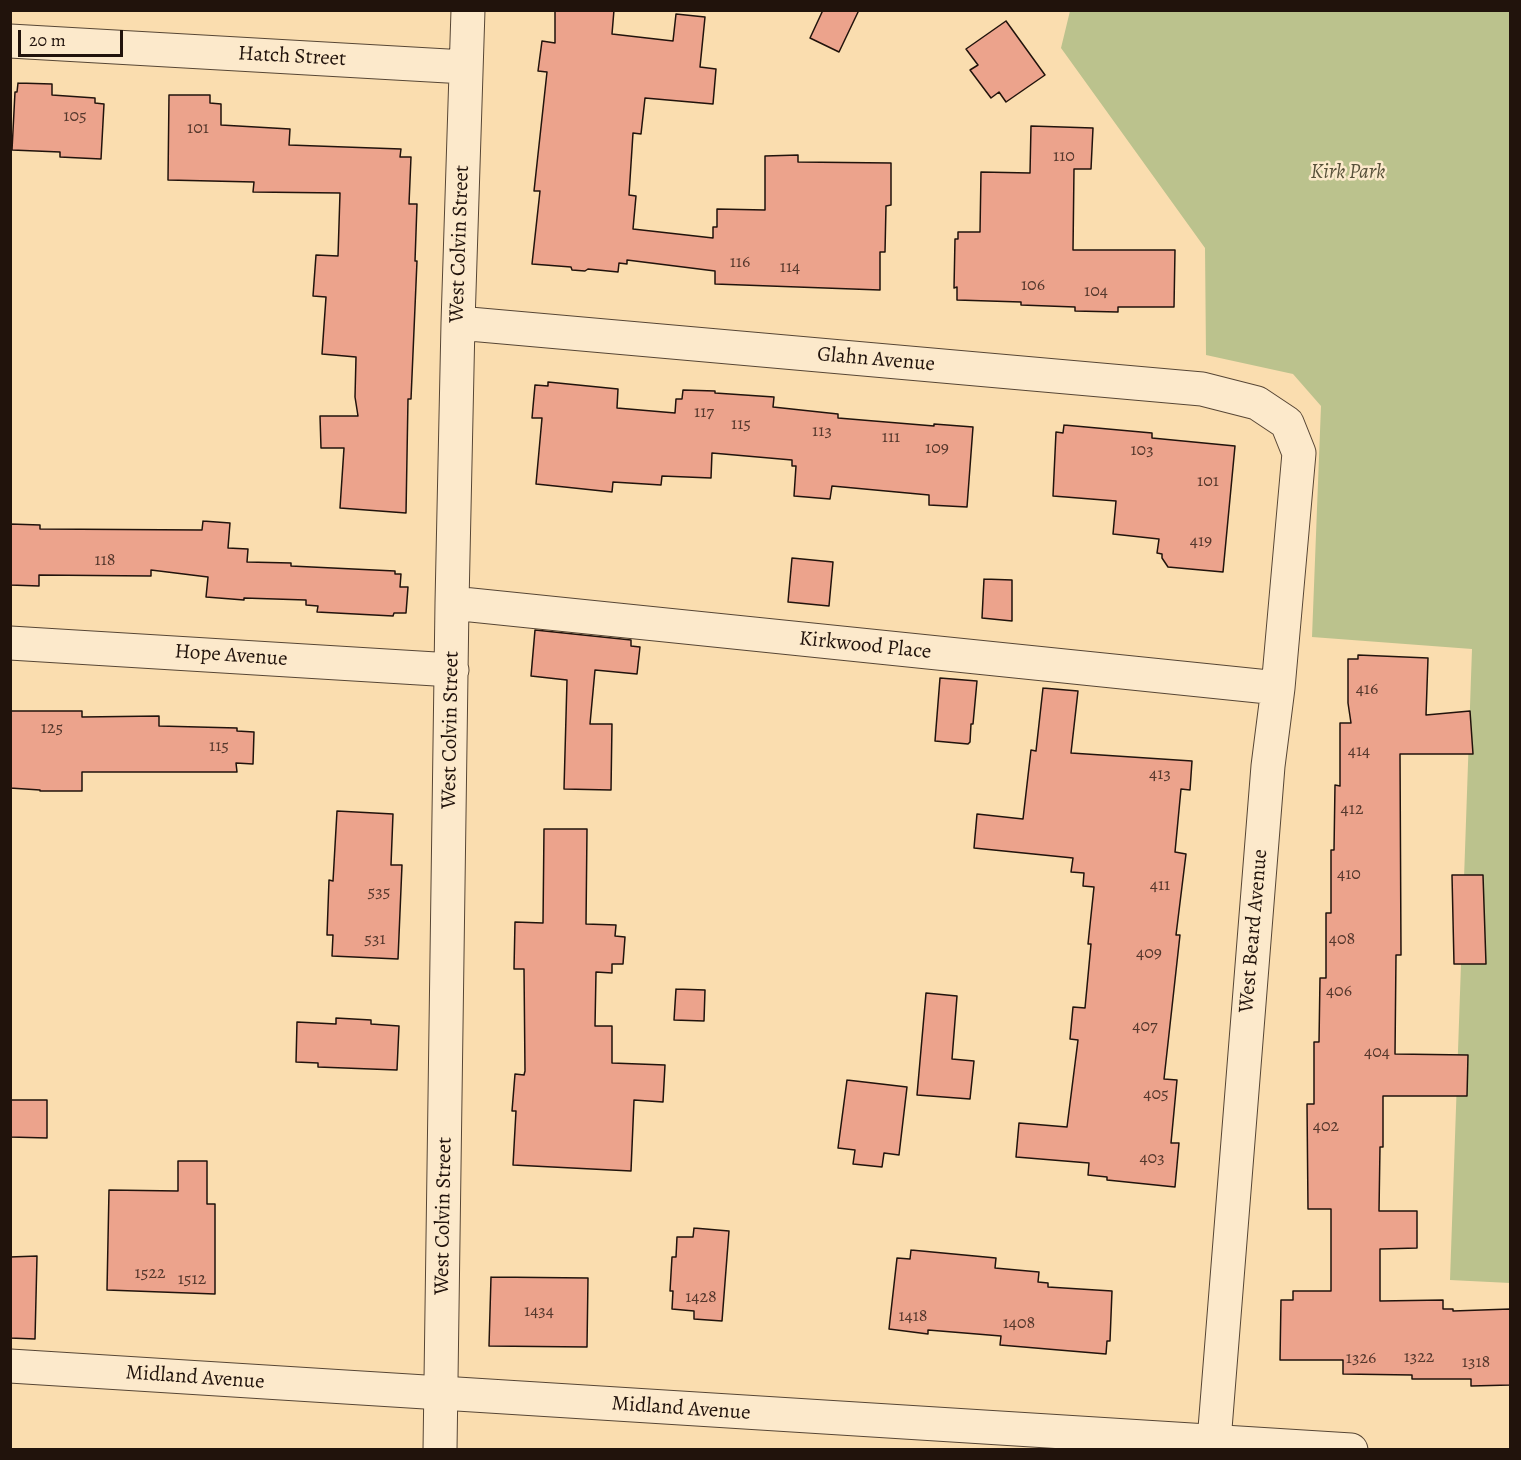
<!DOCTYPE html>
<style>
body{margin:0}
#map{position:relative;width:1521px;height:1460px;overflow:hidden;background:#faddaf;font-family:Alegreya,serif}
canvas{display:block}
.frame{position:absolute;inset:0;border:12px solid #21130c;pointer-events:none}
.scale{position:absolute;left:18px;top:30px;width:105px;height:27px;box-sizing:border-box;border:3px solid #21130c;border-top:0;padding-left:8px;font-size:18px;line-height:21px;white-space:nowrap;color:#21130c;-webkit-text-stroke:4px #fce9cb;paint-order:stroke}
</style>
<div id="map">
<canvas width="1521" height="1460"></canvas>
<div class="frame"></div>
<div class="scale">20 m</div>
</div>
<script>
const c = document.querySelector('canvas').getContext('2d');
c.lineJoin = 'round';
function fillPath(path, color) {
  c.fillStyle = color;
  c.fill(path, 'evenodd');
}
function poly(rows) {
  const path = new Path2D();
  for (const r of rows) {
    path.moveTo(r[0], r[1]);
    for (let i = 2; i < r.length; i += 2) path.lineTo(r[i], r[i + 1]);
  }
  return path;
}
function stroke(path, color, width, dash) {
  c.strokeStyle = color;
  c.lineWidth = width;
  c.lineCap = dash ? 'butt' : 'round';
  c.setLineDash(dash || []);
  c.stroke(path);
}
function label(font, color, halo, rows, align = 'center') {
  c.font = font + ' Alegreya,serif';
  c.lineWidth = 5;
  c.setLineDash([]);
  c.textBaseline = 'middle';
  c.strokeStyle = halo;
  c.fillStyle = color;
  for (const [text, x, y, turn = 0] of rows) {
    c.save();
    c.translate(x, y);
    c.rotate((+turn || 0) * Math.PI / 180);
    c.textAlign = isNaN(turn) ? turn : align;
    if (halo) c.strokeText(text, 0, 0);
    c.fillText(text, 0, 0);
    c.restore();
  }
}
const green = poly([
 [1070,11,1510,11,1510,1283,1450,1280,1472,649,1312,637,1321,406,1293,374,1206,355,1205,248,1061,48]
]);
const building = poly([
 [555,10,614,10,612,34,673,41,676,14,705,17,700,67,716,69,713,104,645,98,641,134,633,133,629,195,636,196,633,229,713,238,713,227,717,227,717,209,765,210,765,156,798,155,798,162,891,163,891,205,886,206,885,252,880,252,880,290,715,284,715,271,627,260,627,264,619,263,618,272,588,269,585,271,572,270,571,267,532,264,540,191,534,191,547,72,538,71,542,41,555,43,555,10],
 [823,10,859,10,839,52,810,38,823,10],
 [1006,21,1045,75,1006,102,999,92,991,98,970,70,978,65,966,49,1006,21],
 [18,83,52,84,52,95,95,98,95,103,104,104,101,159,60,157,60,152,12,150,15,92,17,92,18,83],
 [169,95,210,95,210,103,221,104,221,125,290,129,289,145,401,149,400,157,411,157,409,204,417,204,415,261,417,261,411,399,408,399,406,513,340,508,344,448,321,448,320,416,358,416,355,397,356,357,322,354,326,297,313,296,316,255,338,256,340,193,253,192,254,182,168,180,169,95],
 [1031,126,1093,128,1091,169,1074,169,1073,250,1175,250,1174,307,1118,307,1118,312,1075,311,1075,307,1021,305,1021,302,957,300,957,287,954,288,955,239,958,239,958,232,980,232,981,172,1030,173,1031,126],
 [548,382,618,389,617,408,675,413,676,399,682,399,683,390,715,391,715,393,774,397,773,407,838,414,838,418,934,426,934,424,973,427,967,507,929,505,929,495,832,486,830,499,794,496,796,466,792,466,792,460,712,453,711,478,662,476,661,485,613,482,612,492,536,484,542,418,532,418,535,385,548,386,548,382],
 [1064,425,1152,433,1152,438,1235,446,1223,572,1168,567,1162,558,1162,554,1157,553,1159,539,1113,534,1116,501,1053,496,1056,432,1063,433,1064,425],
 [203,521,230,523,228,548,248,549,247,562,291,563,291,566,395,571,395,574,401,574,400,587,408,587,406,613,394,613,393,616,317,612,318,606,306,605,306,600,244,598,244,600,206,597,208,577,151,570,151,576,39,575,39,586,10,585,10,524,40,525,40,529,202,530,203,521],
 [792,558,833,562,829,606,788,602,792,558],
 [984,579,1012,580,1012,621,982,618,984,579],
 [535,630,631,640,631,646,640,647,637,674,595,670,590,724,612,724,611,790,564,789,567,680,531,676,535,630],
 [1358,655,1428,658,1426,715,1470,711,1473,754,1400,754,1401,955,1396,955,1395,1054,1468,1055,1467,1096,1383,1096,1383,1147,1380,1147,1379,1211,1417,1211,1417,1248,1380,1249,1380,1301,1443,1300,1443,1309,1453,1309,1453,1311,1510,1309,1510,1385,1471,1386,1471,1379,1412,1379,1412,1375,1343,1374,1343,1360,1280,1360,1281,1300,1293,1300,1293,1291,1331,1291,1331,1209,1308,1209,1307,1104,1314,1104,1314,1042,1319,1042,1320,978,1326,978,1326,913,1331,913,1331,850,1334,850,1335,785,1340,786,1340,723,1351,723,1348,703,1348,659,1358,659,1358,655],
 [940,678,977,681,973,724,971,724,970,742,968,744,935,741,940,678],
 [1043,688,1078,691,1071,753,1192,761,1190,790,1181,789,1175,852,1186,854,1176,935,1180,935,1164,1079,1177,1080,1171,1143,1179,1143,1175,1187,1107,1180,1107,1177,1088,1175,1089,1163,1016,1157,1019,1123,1067,1127,1078,1040,1070,1039,1073,1007,1085,1008,1091,944,1088,944,1094,887,1083,886,1084,873,1071,872,1073,858,974,848,977,814,1023,819,1031,750,1036,751,1043,688],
 [10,711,82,711,82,717,159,716,159,726,237,728,237,731,254,732,253,764,236,763,237,772,82,772,82,791,40,791,40,790,10,788,10,711],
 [337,811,393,814,391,865,402,865,398,959,332,956,333,935,327,935,329,880,333,881,337,811],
 [544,829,587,829,586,924,616,925,615,936,625,937,623,964,612,964,612,973,596,972,595,1026,612,1026,612,1063,665,1065,663,1102,634,1100,631,1171,513,1165,516,1111,512,1111,515,1074,524,1075,525,1071,524,969,514,969,515,922,543,923,544,829],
 [1452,875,1483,875,1486,964,1454,964,1452,875],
 [676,989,705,990,704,1021,674,1020,676,989],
 [926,993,957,996,952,1059,974,1061,970,1099,917,1095,926,993],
 [336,1018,371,1020,371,1024,399,1026,397,1070,318,1067,318,1063,296,1062,297,1022,336,1024,336,1018],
 [847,1080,907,1087,899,1155,884,1153,882,1167,853,1164,855,1150,838,1148,847,1080],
 [10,1100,47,1100,47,1138,10,1137,10,1100],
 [178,1161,207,1161,207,1204,215,1204,215,1294,107,1290,109,1190,178,1191,178,1161],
 [694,1228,729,1231,722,1321,694,1319,694,1311,672,1309,673,1291,670,1291,672,1257,676,1257,677,1237,693,1237,694,1228],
 [911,1250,996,1258,995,1268,1039,1272,1038,1282,1048,1283,1048,1287,1112,1291,1110,1341,1107,1341,1106,1354,1000,1345,1001,1336,928,1330,928,1334,889,1329,897,1258,910,1259,911,1250],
 [37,1256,35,1339,10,1338,10,1257,37,1256],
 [491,1277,588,1278,587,1347,489,1346,491,1277]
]);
const minor = poly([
 [10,41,465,67],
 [458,323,1202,389,1257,403,1287,423,1299,453,1278,688,1268,766,1214,1441],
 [452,603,1278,688],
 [10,643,452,670],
 [440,1450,452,603,458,323,468,10]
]);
const tertiary = poly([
 [10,1366,1351,1450]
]);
const numberNames = [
 ["105",75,117],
 ["101",198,129],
 ["110",1064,157],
 ["116",740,263],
 ["114",790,268],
 ["106",1033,286],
 ["104",1096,292],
 ["117",704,413],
 ["115",741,425],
 ["113",822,432],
 ["111",891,438],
 ["109",937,449],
 ["103",1142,451],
 ["101",1208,482],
 ["419",1201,542],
 ["118",105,561],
 ["416",1367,690],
 ["125",52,729],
 ["115",219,747],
 ["414",1359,752],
 ["413",1160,775],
 ["412",1352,810],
 ["410",1349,875],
 ["411",1160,886],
 ["535",379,893],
 ["531",375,940],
 ["408",1342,940],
 ["409",1149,954],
 ["406",1339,992],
 ["407",1145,1027],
 ["404",1377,1053],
 ["405",1156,1095],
 ["402",1326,1127],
 ["403",1152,1159],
 ["1522",150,1274],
 ["1512",192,1280],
 ["1428",701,1298],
 ["1434",539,1312],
 ["1418",913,1317],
 ["1408",1019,1324],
 ["1322",1419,1358],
 ["1326",1361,1359],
 ["1318",1476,1363]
];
const streetNames = [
 ["Hatch Street",292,57,3],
 ["West Colvin Street",460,244,-88],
 ["Glahn Avenue",876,360,5],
 ["Kirkwood Place",865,646,6],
 ["Hope Avenue",231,656,4],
 ["West Colvin Street",451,730,-89],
 ["West Beard Avenue",1254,931,-85],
 ["West Colvin Street",444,1216,-89],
 ["Midland Avenue",195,1378,4],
 ["Midland Avenue",681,1409,4]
];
const parkNames = [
 ["Kirk Park",1348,173]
];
fillPath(green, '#bbc28d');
fillPath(building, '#eca38c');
stroke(building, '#21130c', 1.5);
stroke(minor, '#574635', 35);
stroke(tertiary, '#574635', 35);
stroke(minor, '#fce9cb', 33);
stroke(tertiary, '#fce9cb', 33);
label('18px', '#54372c', null, numberNames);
label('21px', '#21130c', '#fce9cb', streetNames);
label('italic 21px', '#575039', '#fce9cb', parkNames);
</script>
